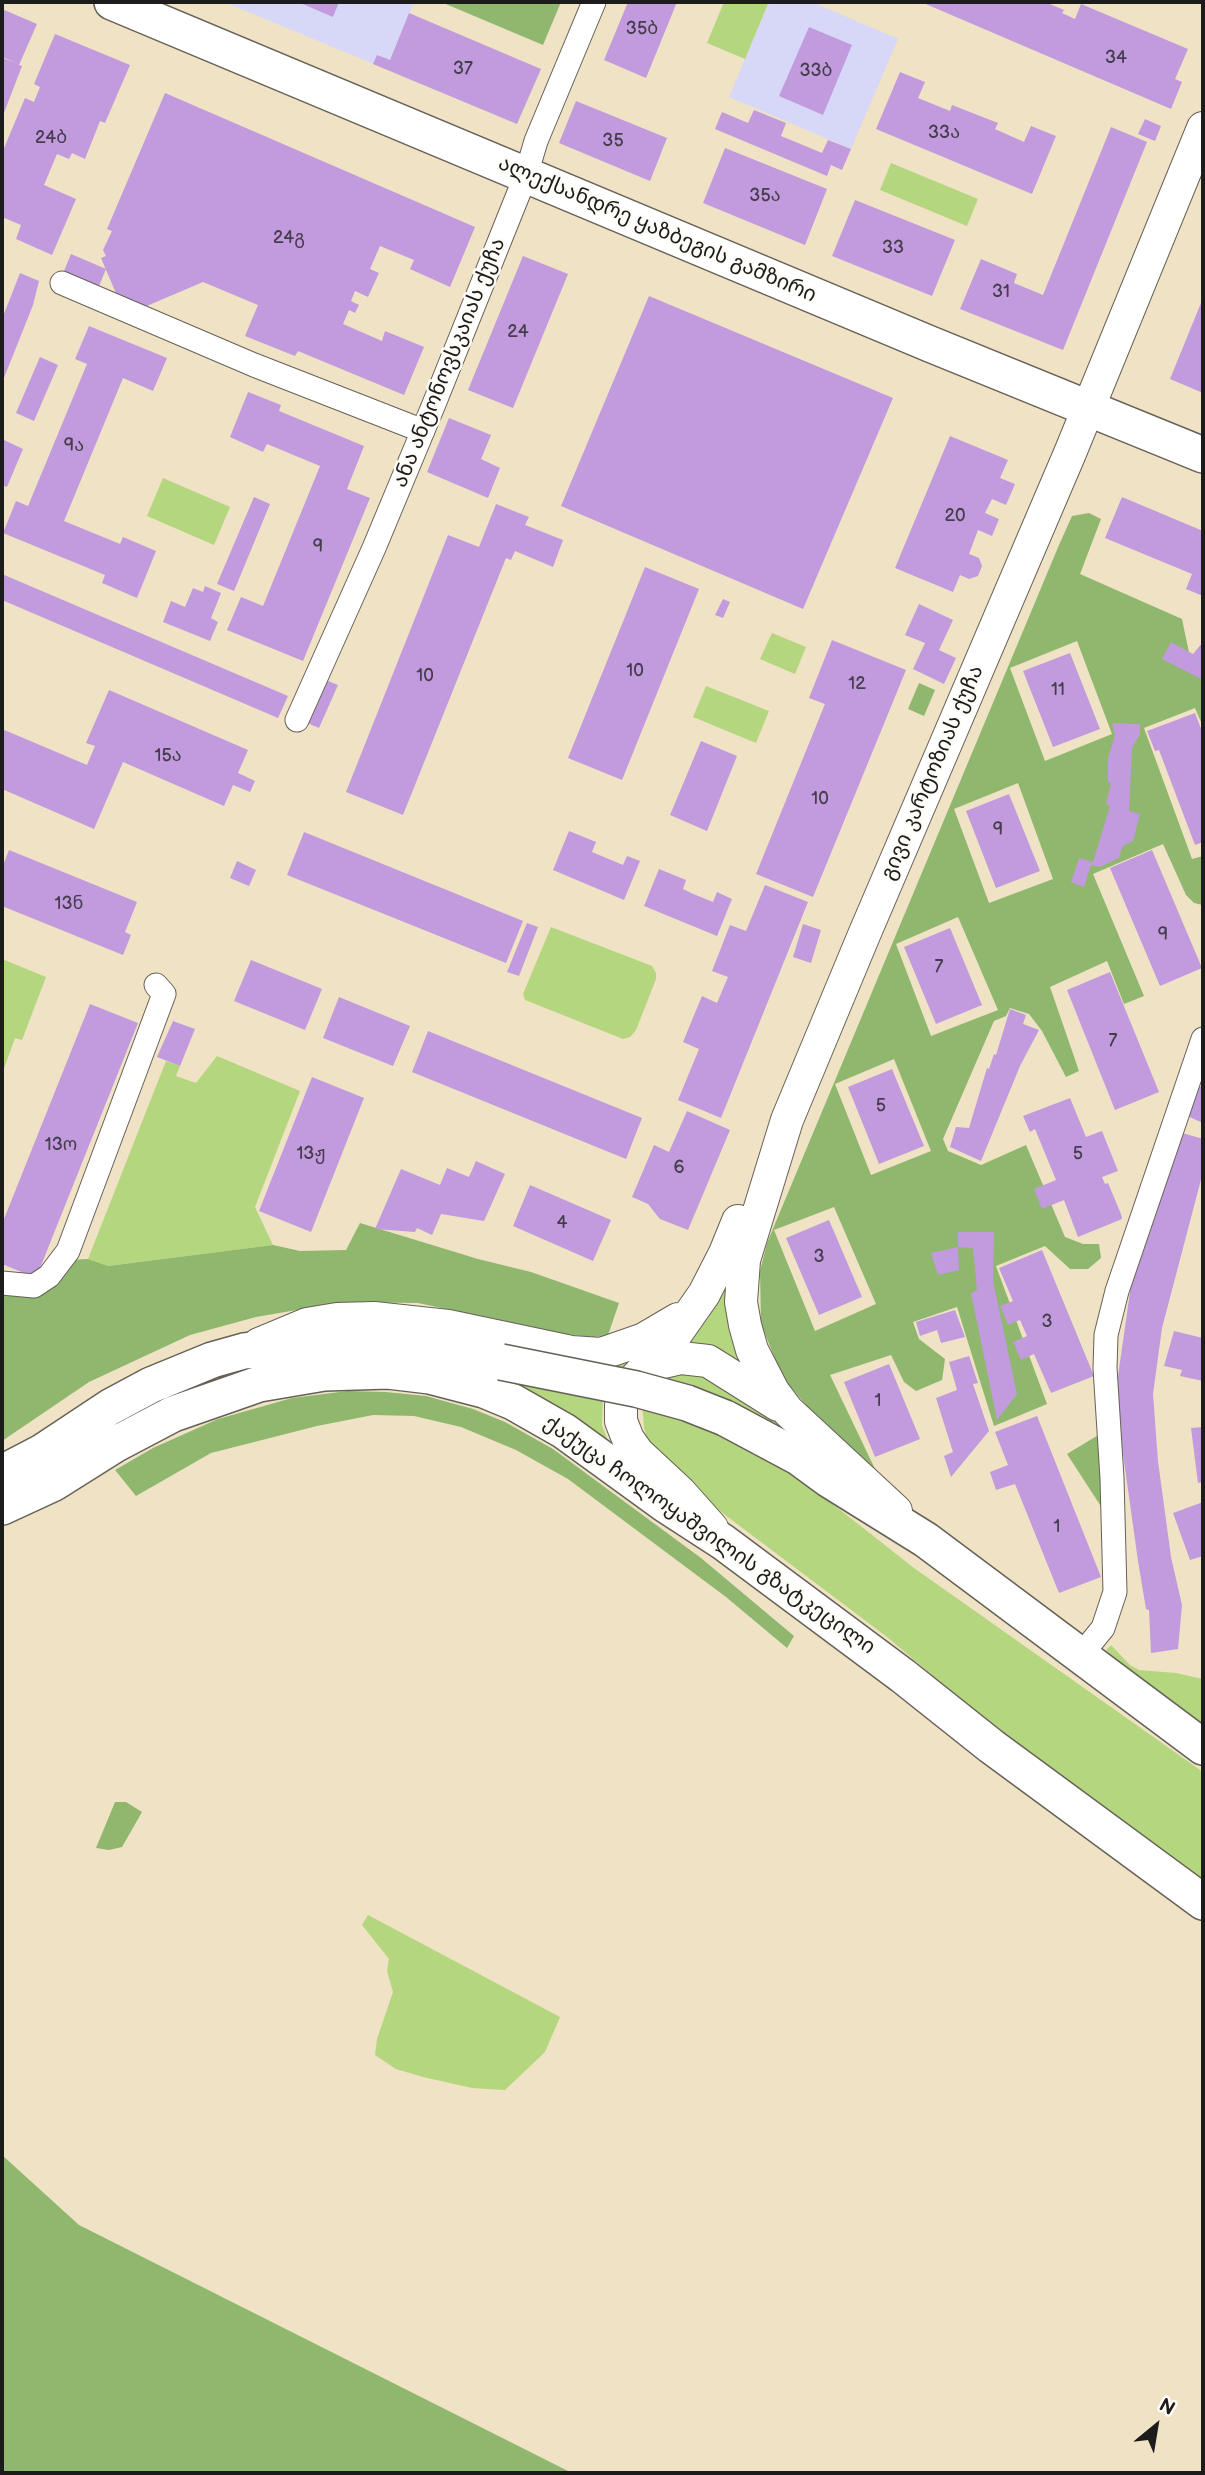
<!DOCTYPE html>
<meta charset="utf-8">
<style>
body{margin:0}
#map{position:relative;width:1205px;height:2475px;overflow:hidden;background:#f0e2c5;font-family:"Balsamiq Sans",sans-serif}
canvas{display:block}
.frame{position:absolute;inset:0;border:4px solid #1c1c1c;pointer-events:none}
.north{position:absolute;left:1121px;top:2391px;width:70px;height:70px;-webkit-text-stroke:5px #fdfcf7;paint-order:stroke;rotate:30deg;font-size:19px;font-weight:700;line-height:28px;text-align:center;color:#1c1c1c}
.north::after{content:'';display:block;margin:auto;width:24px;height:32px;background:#1c1c1c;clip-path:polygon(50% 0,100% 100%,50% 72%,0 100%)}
</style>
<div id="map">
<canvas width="1205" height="2475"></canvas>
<div class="frame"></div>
<div class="north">N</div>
</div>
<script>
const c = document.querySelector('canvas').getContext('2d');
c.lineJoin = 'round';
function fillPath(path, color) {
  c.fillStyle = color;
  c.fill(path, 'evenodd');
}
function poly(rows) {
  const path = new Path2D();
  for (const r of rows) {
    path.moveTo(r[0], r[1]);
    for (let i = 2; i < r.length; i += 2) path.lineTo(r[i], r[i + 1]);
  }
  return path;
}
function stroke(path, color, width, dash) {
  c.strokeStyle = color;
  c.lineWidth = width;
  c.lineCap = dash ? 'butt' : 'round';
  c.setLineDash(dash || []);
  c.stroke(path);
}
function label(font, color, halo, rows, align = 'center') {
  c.font = font + ' "Balsamiq Sans","Noto Sans Georgian",sans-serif';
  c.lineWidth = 5;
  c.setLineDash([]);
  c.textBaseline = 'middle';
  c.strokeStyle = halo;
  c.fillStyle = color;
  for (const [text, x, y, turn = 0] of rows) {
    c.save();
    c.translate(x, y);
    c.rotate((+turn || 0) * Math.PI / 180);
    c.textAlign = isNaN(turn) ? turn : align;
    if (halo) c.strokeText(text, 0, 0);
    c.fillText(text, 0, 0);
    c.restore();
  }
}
const built = poly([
 [224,2,414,2,386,69],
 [769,2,812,2,898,39,851,149,729,97]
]);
const green = poly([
 [724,2,764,2,768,4,745,59,707,43],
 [891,163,978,199,967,226,880,190],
 [163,478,230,507,214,545,147,516],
 [772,633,806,647,795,674,760,659],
 [706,686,769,711,756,743,693,717],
 [551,927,652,966,656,973,656,979,636,1030,630,1037,623,1039,525,1000,523,994],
 [2,959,46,977,22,1040,15,1038,2,1074],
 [217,1056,300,1091,255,1207,273,1245,108,1266,88,1259,166,1061,180,1066,176,1076,196,1083],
 [732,1268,747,1374,681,1349],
 [648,1349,620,1370,603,1399,602,1425,612,1452,515,1391,504,1378],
 [668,1371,718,1375,806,1443,797,1476,914,1568,1203,1772,1203,1886,1038,1764,887,1637,696,1493,648,1441,644,1428,642,1401],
 [1111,1645,1130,1665,1139,1670,1176,1673,1203,1679,1203,1725,1123,1668,1106,1650],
 [368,1915,560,2017,545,2052,505,2090,472,2088,423,2077,396,2069,375,2055,377,2039,393,1992,387,1971,389,1959,362,1925]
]);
const forest = poly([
 [441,2,561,2,543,45],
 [1089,513,1101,519,1080,574,1182,619,1193,672,1203,675,1203,727,1195,708,1144,728,1192,859,1203,856,1203,905,1194,903,1186,895,1163,844,1093,874,1144,996,1124,1004,1107,961,1050,987,1079,1071,1066,1077,1042,1031,1029,1014,1010,1008,1006,1016,994,1021,943,1139,948,1151,981,1165,1026,1145,1065,1237,1083,1244,1099,1244,1101,1258,1088,1269,1070,1269,1045,1246,996,1266,1047,1404,994,1426,957,1307,913,1322,919,1339,945,1359,942,1380,916,1391,904,1382,891,1355,830,1375,876,1471,811,1411,782,1376,761,1324,760,1271,767,1243,1059,545,1072,516],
 [1077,641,1112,734,1045,761,1010,668],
 [1018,783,1053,879,989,903,954,809],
 [958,917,998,1010,931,1036,896,944],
 [894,1059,931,1151,871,1175,835,1084],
 [834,1207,876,1304,815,1331,774,1230],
 [919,683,935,690,924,716,908,709],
 [360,1223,478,1259,531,1272,619,1303,608,1335,594,1337,563,1334,418,1303,343,1302,256,1317,190,1335,89,1382,2,1441,2,1290,68,1260,88,1259,108,1266,273,1245,300,1251,346,1250],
 [348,1391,386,1392,426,1396,473,1409,505,1422,553,1449,701,1558,794,1636,787,1648,726,1597,568,1479,516,1450,461,1427,414,1416,373,1415,317,1426,211,1453,136,1496,115,1470,153,1448,218,1419,292,1398],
 [1100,1434,1104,1511,1067,1454],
 [115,1802,126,1802,142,1812,122,1847,109,1850,96,1848],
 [2,2155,79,2225,572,2473,2,2473]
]);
const building = poly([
 [298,2,339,2,333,17],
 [628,2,677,2,646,78,604,60],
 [921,2,1045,2,1064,10,1062,13,1075,19,1081,4,1188,49,1175,79,1182,82,1171,109],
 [2,9,37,24,19,65,22,66,2,118,2,58,17,63,2,57],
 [409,13,541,69,517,124,373,64,377,55,390,60],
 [809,27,852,45,823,115,779,96],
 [55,34,130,65,105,123,100,121,85,159,72,153,69,159,57,154,44,185,76,199,52,255,16,239,21,225,2,217,2,153,25,98,34,102,40,87,34,84],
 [900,72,925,82,918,98,950,111,952,105,998,123,995,129,1024,142,1031,126,1056,136,1032,194,876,129],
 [165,93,475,227,450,287,410,269,414,260,380,246,370,269,379,273,368,297,355,291,351,301,359,305,355,313,349,310,343,324,382,341,385,331,424,347,404,395,298,351,295,356,245,336,258,305,203,282,142,308,118,298,101,258,106,256,103,250,112,231,107,229],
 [576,101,667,138,650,181,559,143],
 [754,110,786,123,781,136,822,153,828,140,851,149,842,170,831,165,827,176,715,129,722,112,748,123],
 [1145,119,1161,126,1155,141,1138,134],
 [1111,127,1147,142,1063,350,960,309,981,259,1017,274,1014,283,1043,295],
 [725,148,827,189,805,245,703,203],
 [855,200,955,240,932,296,832,256],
 [71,254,106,269,99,286,64,271],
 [523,256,568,274,513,408,468,390],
 [20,273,39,281,33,305,2,383,2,319],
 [649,296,893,398,803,609,561,506],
 [1203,298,1203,393,1170,379],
 [89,326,167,358,153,391,123,378,64,521,120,544,123,537,156,551,137,598,102,583,105,575,3,533,16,501,28,506,87,364,75,359],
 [40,357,58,365,34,421,16,413],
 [248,392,281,405,279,411,364,446,347,489,370,498,303,661,227,630,241,597,263,606,320,466,267,444,263,452,230,437],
 [449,418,491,435,481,459,500,468,488,498,427,472],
 [950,436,1008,460,1000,478,1015,484,1006,505,992,499,985,513,999,519,992,536,978,530,969,554,979,558,982,566,978,576,969,579,960,575,953,592,895,568],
 [2,439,23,449,7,487,2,485],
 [254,497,270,504,234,591,217,584],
 [1122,497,1203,531,1203,596,1186,589,1192,574,1105,538],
 [496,504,529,517,525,525,563,540,553,567,515,551,511,560,506,558,403,815,346,792,448,535,479,547],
 [645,567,699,589,622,780,568,758],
 [2,574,288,696,278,718,2,600],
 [205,586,221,593,211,618,218,622,210,641,163,622,171,601,185,607,193,588,203,592],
 [723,599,730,602,723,618,715,615],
 [919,604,953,620,939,650,956,658,944,684,913,669,925,643,905,635],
 [832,640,906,670,813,897,756,874,825,704,809,698],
 [1171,642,1193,654,1203,642,1203,680,1162,659],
 [1070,653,1100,729,1053,747,1023,671],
 [318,677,338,685,319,728,300,720],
 [109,690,248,750,238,773,255,781,250,792,233,785,224,806,123,762,94,829,2,789,2,729,87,765,95,746,86,743],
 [1195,713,1203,734,1203,842,1195,845,1159,750,1155,751,1147,731],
 [1112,723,1140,724,1140,734,1132,748,1129,811,1140,814,1133,841,1122,847,1119,858,1100,867,1091,865,1084,887,1071,882,1079,858,1093,862,1110,806,1106,804,1111,782,1108,782,1108,758,1115,735],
 [701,741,737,756,707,831,670,815],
 [1009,794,1040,871,996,888,966,811],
 [569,831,596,842,592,852,623,865,627,856,640,861,624,900,553,870],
 [304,832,523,921,506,963,287,875],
 [9,850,137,902,125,932,131,935,123,955,2,906,2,868],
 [1152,850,1202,968,1160,986,1110,868],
 [237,861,256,870,249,886,230,878],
 [659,869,686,880,683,889,691,893,713,902,717,892,732,899,717,936,644,906],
 [765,885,808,902,721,1118,678,1100,699,1049,683,1042,702,996,717,1003,728,977,712,971,730,925,746,931],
 [527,923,538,927,519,976,507,972],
 [803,924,821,930,811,963,793,957],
 [950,928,982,1005,936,1024,904,947],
 [251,960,322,989,305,1030,234,1001],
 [1110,972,1159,1092,1115,1110,1067,990],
 [339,997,410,1026,393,1066,323,1038],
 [90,1004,138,1023,36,1278,2,1264,2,1224],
 [1010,1009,1026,1015,1023,1024,1039,1030,1020,1066,981,1161,950,1147,956,1127,969,1128,987,1068,989,1069,994,1054,996,1055],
 [173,1021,195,1029,180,1066,157,1057],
 [428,1031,642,1118,626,1159,412,1072],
 [892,1069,924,1146,879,1164,848,1087],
 [312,1077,364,1098,311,1232,259,1211],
 [1198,1085,1203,1088,1203,1123,1185,1115],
 [1070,1098,1086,1137,1102,1131,1118,1171,1102,1177,1105,1184,1108,1183,1121,1214,1122,1219,1078,1237,1064,1200,1042,1209,1034,1189,1056,1180,1035,1129,1030,1132,1023,1116],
 [687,1111,730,1130,688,1230,660,1219,648,1204,632,1197,654,1145,669,1152],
 [1179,1132,1203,1139,1203,1172,1162,1328,1153,1394,1158,1461,1171,1557,1182,1605,1178,1649,1151,1653,1149,1610,1146,1609,1138,1561,1115,1397,1132,1278],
 [476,1161,505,1174,484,1221,441,1214,432,1235,417,1228,415,1232,375,1229,401,1169,440,1185,447,1168,469,1177],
 [530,1185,611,1220,593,1261,513,1226],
 [829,1220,862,1297,819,1315,786,1238],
 [958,1232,994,1232,993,1281,1017,1394,997,1420,971,1293,977,1290,973,1248,958,1247,959,1270,938,1275,931,1253,958,1247],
 [1042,1250,1094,1376,1051,1393,1034,1354,1021,1360,1013,1342,1027,1336,1020,1320,1008,1325,1000,1306,1013,1301,999,1268],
 [955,1310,965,1337,941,1343,937,1330,920,1336,916,1322],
 [1174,1331,1203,1338,1203,1381,1180,1376,1182,1370,1164,1366],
 [969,1356,978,1383,973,1384,989,1431,951,1477,944,1456,953,1452,936,1398,957,1390,949,1362],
 [889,1364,920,1439,875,1457,844,1382],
 [1037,1416,1101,1577,1059,1593,1015,1484,996,1490,990,1472,1008,1465,995,1432],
 [1203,1427,1203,1482,1198,1483,1191,1428],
 [1203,1502,1203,1529,1201,1530,1203,1556,1190,1560,1173,1513]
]);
const minor = poly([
 [62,283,254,365,423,431],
 [297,720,374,548,434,404,526,175,536,141,594,2],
 [2,1283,34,1286,49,1276,68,1251,164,994,156,985],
 [1081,1655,1103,1628,1115,1592,1112,1478,1105,1368,1106,1335,1117,1291,1203,1039]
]);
const secondary = poly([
 [259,1344,307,1324,337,1319,374,1318,448,1326,571,1352,601,1354,644,1339,678,1319],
 [647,1366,681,1358,708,1361,778,1405],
 [896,1511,788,1411,773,1391,752,1350,745,1325,741,1302,744,1260,787,1120,864,935,1070,453,1203,128],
 [712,1528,680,1492,638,1453,628,1439,621,1421,621,1405,626,1391,631,1383,676,1334,704,1294,725,1253,738,1221]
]);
const primary = poly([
 [112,2,930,344,1203,455],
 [725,1418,798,1457,828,1479,926,1540,1203,1747],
 [2,1473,42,1452,110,1407,151,1385,212,1360,244,1351,320,1343,381,1343,445,1350,501,1362],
 [2,1507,54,1483,116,1444,173,1414,259,1384,324,1373,388,1371,430,1376,484,1390,513,1402,564,1431,666,1505,723,1542,903,1676,991,1746,1203,1902]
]);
const primaryBridge = poly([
 [501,1362,636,1389,687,1403,725,1418]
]);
const numberNames = [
 ["35ბ",642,29],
 ["34",1116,58],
 ["37",463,69],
 ["33ბ",816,71],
 ["33ა",944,133],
 ["24ბ",51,138],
 ["35",613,141],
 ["35ა",765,196],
 ["24გ",289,238],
 ["33",893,248],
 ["31",1001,292],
 ["24",518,332],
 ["9ა",74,446],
 ["20",955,516],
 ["9",318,547],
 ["10",635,671],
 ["10",425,676],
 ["12",857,684],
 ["11",1058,690],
 ["15ა",168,756],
 ["10",820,799],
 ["9",998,830],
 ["13ნ",69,904],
 ["9",1163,935],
 ["7",939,967],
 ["7",1113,1041],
 ["5",881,1106],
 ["13ო",61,1145],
 ["13ჟ",311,1154],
 ["5",1078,1154],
 ["6",679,1168],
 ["4",562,1223],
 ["3",819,1257],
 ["3",1047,1322],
 ["1",878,1401],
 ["1",1057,1527]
];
const streetNames = [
 ["ალექსანდრე ყაზბეგის გამზირი",657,230,23],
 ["ანა ანტონოვსკაიას ქუჩა",450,363,-68],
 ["გივი კარტოზიას ქუჩა",933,773,-67],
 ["ქაქუცა ჩოლოყაშვილის გზატკეცილი",709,1536,35]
];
fillPath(built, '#d7d7f8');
fillPath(green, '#b4d67e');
fillPath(forest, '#8fb76d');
fillPath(building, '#c19bdd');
stroke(minor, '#666157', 25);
stroke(secondary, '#666157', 34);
stroke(primary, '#666157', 38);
stroke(minor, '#fff', 23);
stroke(secondary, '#fff', 32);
stroke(primary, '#fff', 35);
stroke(primaryBridge, '#666157', 38, []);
stroke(primaryBridge, '#fff', 35);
label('18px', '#453c4c', null, numberNames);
label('21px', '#1c1c1c', '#fdfcf7', streetNames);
</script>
